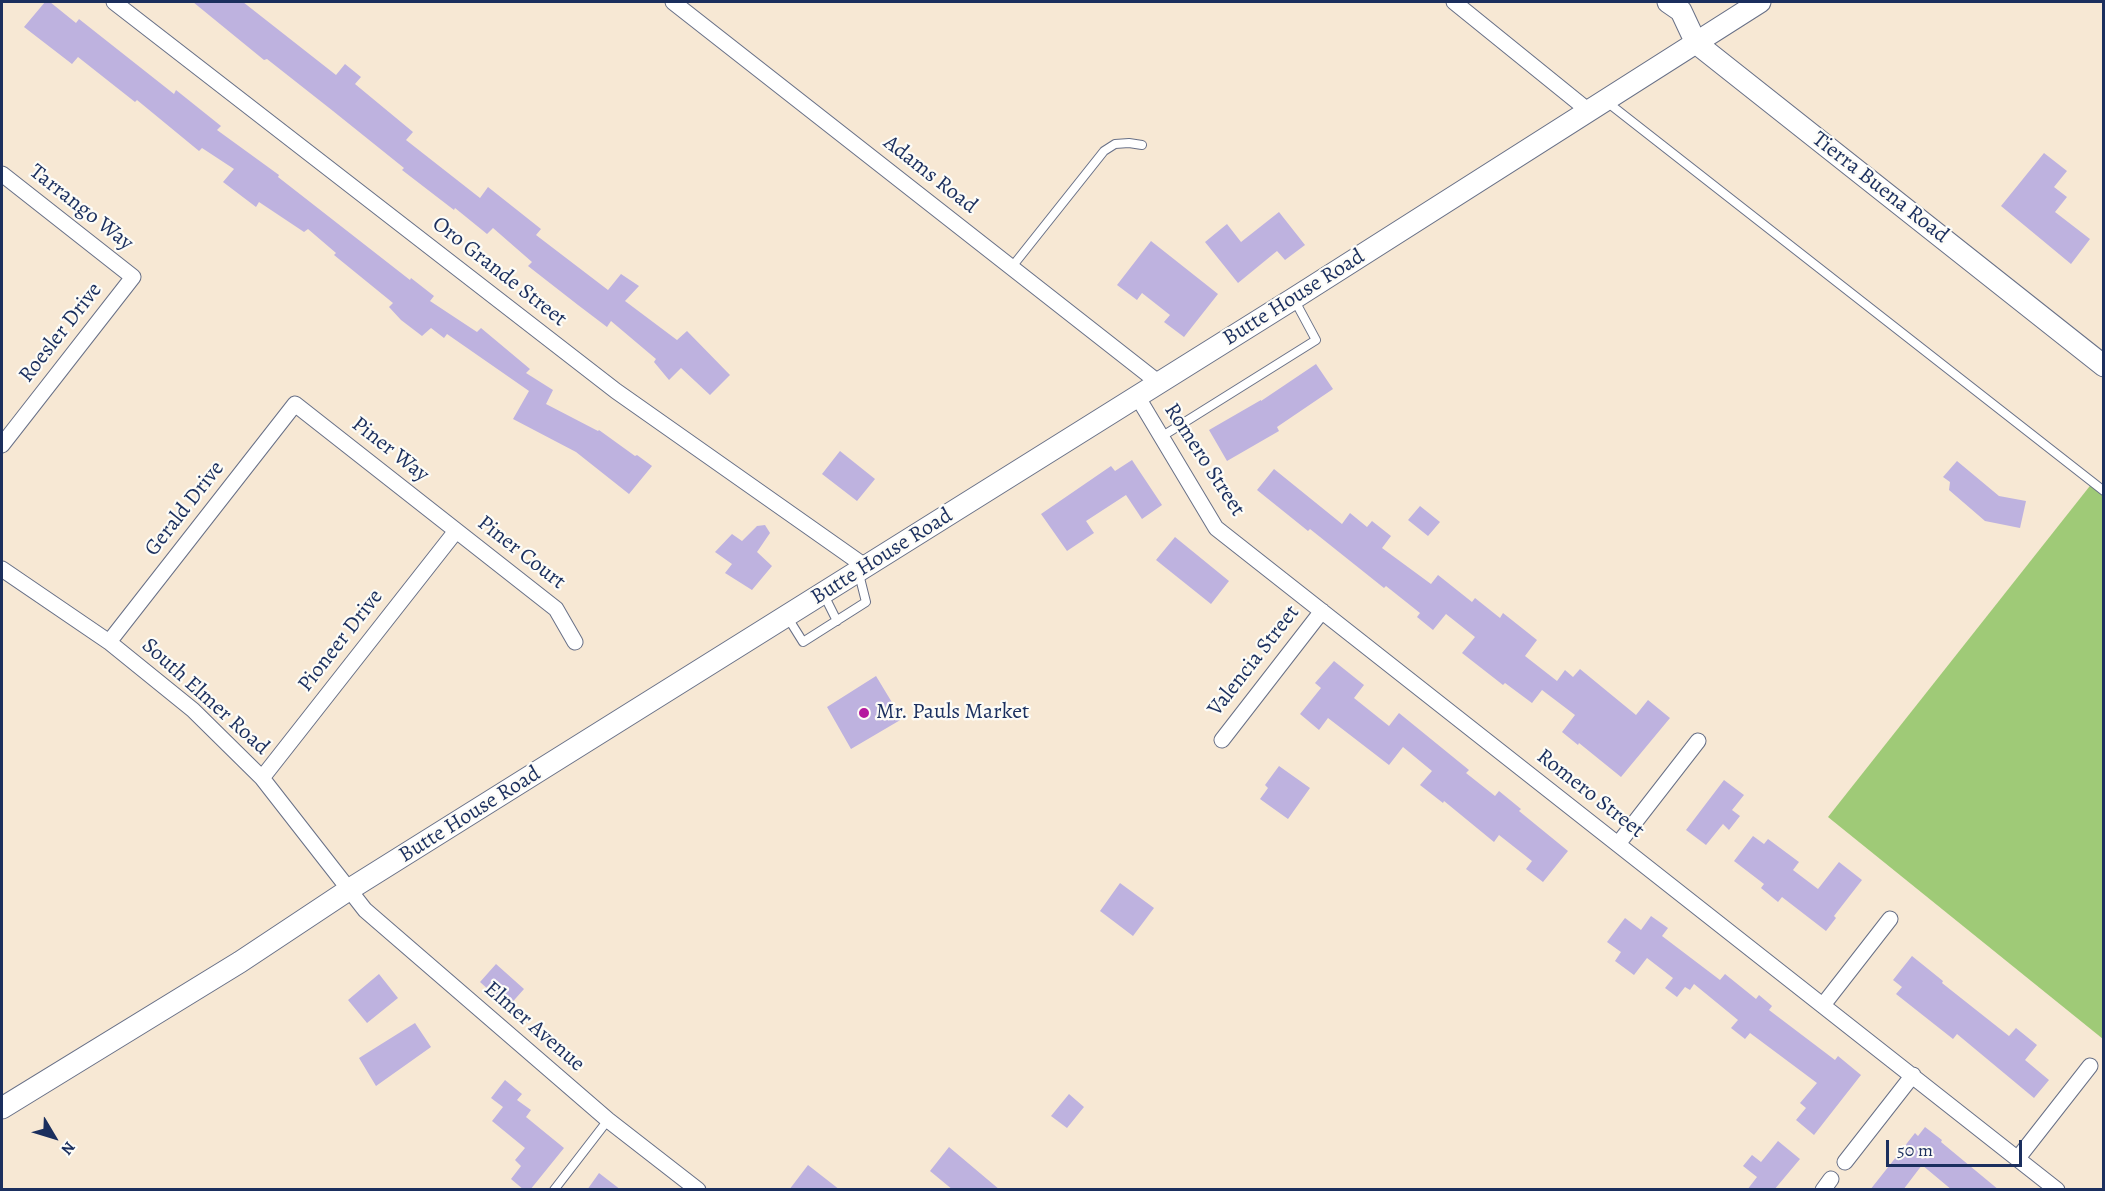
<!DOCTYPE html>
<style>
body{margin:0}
#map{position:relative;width:2105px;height:1191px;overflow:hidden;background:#f7e8d4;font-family:Alegreya,serif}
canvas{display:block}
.frame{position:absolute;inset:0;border:3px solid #1b2f5e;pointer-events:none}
.north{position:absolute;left:24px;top:1107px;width:60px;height:60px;-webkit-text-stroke:4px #fdfcf7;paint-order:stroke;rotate:128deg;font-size:16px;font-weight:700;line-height:24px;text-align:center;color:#1b2f5e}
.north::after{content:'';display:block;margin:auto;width:21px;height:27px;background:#1b2f5e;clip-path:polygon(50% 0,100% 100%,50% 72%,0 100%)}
.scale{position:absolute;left:1886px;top:1140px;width:136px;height:27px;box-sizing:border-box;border:3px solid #1b2f5e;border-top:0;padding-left:8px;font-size:18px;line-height:21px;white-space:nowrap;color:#1b2f5e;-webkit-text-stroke:4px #fdfcf7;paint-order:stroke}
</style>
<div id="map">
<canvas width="2105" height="1191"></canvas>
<div class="frame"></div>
<div class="north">N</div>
<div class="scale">50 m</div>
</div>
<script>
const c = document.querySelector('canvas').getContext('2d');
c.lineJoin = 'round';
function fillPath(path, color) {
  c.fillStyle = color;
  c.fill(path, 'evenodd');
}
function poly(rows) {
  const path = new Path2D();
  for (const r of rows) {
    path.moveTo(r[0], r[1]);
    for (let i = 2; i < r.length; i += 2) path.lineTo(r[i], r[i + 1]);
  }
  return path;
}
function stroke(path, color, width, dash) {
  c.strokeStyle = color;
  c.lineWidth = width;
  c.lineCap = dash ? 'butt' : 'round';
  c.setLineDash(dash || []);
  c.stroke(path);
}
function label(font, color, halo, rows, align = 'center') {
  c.font = font + ' Alegreya,serif';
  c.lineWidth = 4.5;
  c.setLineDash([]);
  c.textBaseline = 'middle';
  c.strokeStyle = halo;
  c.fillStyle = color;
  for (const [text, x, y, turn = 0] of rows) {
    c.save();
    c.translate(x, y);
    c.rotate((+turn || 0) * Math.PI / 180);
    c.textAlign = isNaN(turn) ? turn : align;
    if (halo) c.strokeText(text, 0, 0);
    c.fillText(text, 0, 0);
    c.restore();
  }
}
const green = poly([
 [2093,482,2103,491,2103,1039,1828,817]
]);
const building = poly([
 [45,2,50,2,76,23,79,19,174,94,176,90,221,126,217,130,279,175,278,177,410,280,411,278,434,296,430,301,477,332,481,328,530,369,526,373,553,390,546,404,598,431,599,430,635,456,637,455,652,466,629,494,576,452,513,419,529,391,447,334,444,338,431,328,422,336,401,320,389,307,393,303,334,255,336,253,308,229,304,232,259,202,256,207,223,182,234,169,202,148,199,151,137,100,135,102,78,57,72,64,24,27],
 [193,2,243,2,336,75,345,64,361,77,355,84,413,132,406,140,480,198,488,187,541,229,536,235,608,290,621,274,639,286,625,301,677,340,687,331,730,375,710,395,681,368,669,380,654,362,656,359,611,321,607,327,578,305,528,266,532,262,493,228,487,234,455,208,454,210,402,170,404,168,333,111,267,59,264,60],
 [2044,153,2067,171,2054,187,2067,197,2055,212,2090,239,2071,264,2001,206],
 [1279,212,1305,245,1285,260,1277,251,1238,283,1205,242,1227,224,1241,242],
 [1151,241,1218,294,1184,337,1164,322,1170,315,1142,293,1137,300,1117,285],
 [1316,364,1333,389,1277,427,1279,431,1227,461,1209,430,1261,400,1261,401],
 [840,451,875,479,857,501,822,474],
 [1132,460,1162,505,1142,519,1126,495,1086,521,1094,533,1067,551,1041,514,1111,466,1115,471],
 [1957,461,1999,496,2026,501,2020,528,1985,521,1949,490,1950,482,1943,477],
 [1274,469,1342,524,1350,513,1367,527,1372,521,1391,536,1382,548,1431,584,1438,575,1472,602,1475,598,1500,618,1503,613,1537,640,1525,656,1557,681,1565,670,1573,677,1580,669,1636,715,1648,700,1670,718,1621,777,1579,743,1578,745,1562,732,1575,715,1542,690,1532,703,1505,683,1503,685,1462,653,1475,637,1446,614,1433,630,1417,617,1420,613,1386,586,1384,588,1310,529,1308,531,1257,490],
 [1420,506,1440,522,1428,536,1408,520],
 [765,525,770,533,757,552,772,566,752,590,725,573,732,564,715,552,732,534,742,541,757,526],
 [1175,537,1229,581,1211,604,1156,560],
 [1334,661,1364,685,1354,698,1389,726,1399,713,1469,770,1466,773,1495,796,1499,791,1521,809,1519,811,1568,851,1543,882,1526,869,1532,861,1499,835,1494,842,1444,801,1443,803,1420,785,1432,771,1403,747,1389,765,1328,718,1319,730,1300,714,1321,688,1315,683],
 [876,676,902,719,851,749,827,707],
 [1279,766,1310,788,1288,819,1260,799,1268,788,1265,785],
 [1724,780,1744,795,1732,810,1740,816,1729,830,1723,824,1706,845,1686,830],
 [1753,836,1764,844,1768,839,1799,862,1793,870,1818,889,1839,862,1862,880,1834,916,1836,918,1826,931,1782,897,1778,902,1761,888,1764,884,1734,861],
 [1120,883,1154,908,1133,936,1100,911],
 [1651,916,1668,928,1662,936,1720,980,1725,974,1756,999,1759,995,1772,1006,1769,1010,1835,1060,1838,1056,1861,1075,1814,1135,1796,1120,1806,1108,1800,1103,1817,1083,1750,1033,1745,1039,1731,1028,1738,1020,1694,984,1690,990,1685,987,1677,997,1665,988,1673,978,1647,958,1634,975,1615,961,1621,952,1607,942,1625,918,1641,930],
 [1912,956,1943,981,1942,983,2009,1036,2016,1028,2037,1045,2025,1060,2049,1080,2034,1098,1957,1034,1953,1039,1896,994,1902,987,1893,980],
 [496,964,524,989,508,1007,480,982],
 [379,974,398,998,367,1023,348,1000],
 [415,1023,431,1047,376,1086,359,1058],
 [505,1080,522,1094,517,1100,531,1110,526,1117,564,1148,530,1190,524,1190,511,1179,521,1166,515,1160,525,1148,492,1121,503,1107,491,1098],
 [1069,1094,1084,1107,1067,1128,1051,1116],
 [1925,1127,1942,1140,1941,1142,1999,1190,1952,1190,1922,1165,1903,1190,1870,1190,1915,1133,1918,1136],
 [1778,1141,1800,1159,1774,1190,1747,1190,1757,1177,1743,1166,1752,1155,1761,1162],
 [949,1147,1000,1190,953,1190,930,1171],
 [808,1165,840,1190,789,1190],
 [599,1173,621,1190,587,1190]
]);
const lane = poly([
 [1607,102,2104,491],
 [1011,268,1104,151,1115,144,1129,143,1142,145],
 [1161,437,1316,340,1295,301],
 [824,595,837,621],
 [788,618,803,642,866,602,859,574],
 [554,1190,608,1120]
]);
const street = poly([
 [114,2,616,391,866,567],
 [673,2,1159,383],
 [1454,2,1590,112],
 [2,174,133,277,2,445],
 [1137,396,1216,528,2057,1190],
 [2,569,109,642,193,710,262,778,365,910,608,1120,698,1190],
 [109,642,295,404,556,609,575,642],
 [1222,740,1322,611],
 [262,778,456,531],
 [1618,844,1698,741],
 [1823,1005,1890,919],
 [2018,1158,2090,1066],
 [1845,1162,1913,1075],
 [1823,1190,1831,1179]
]);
const secondary = poly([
 [1668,2,1681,11,1696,43,2104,366],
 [2,1108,240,962,350,889,1293,299,1760,2]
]);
const markers = [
 [864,713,6,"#b5179e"]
];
const streetNames = [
 ["Adams Road",930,175,38],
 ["Tierra Buena Road",1880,188,38],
 ["Tarrango Way",81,208,38],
 ["Oro Grande Street",499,272,38],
 ["Butte House Road",1294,298,-32],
 ["Roesler Drive",61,333,-52],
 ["Piner Way",390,450,38],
 ["Romero Street",1204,460,57],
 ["Gerald Drive",185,509,-52],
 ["Piner Court",521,553,38],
 ["Butte House Road",882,557,-32],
 ["Pioneer Drive",341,641,-52],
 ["Valencia Street",1254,661,-52],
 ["South Elmer Road",205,697,42],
 ["Romero Street",1590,794,38],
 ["Butte House Road",470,815,-32],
 ["Elmer Avenue",534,1027,41]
];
const poiNames = [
 ["Mr. Pauls Market",876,713]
];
fillPath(green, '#9fca77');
fillPath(building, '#beb2df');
stroke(lane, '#687087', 10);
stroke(street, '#687087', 17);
stroke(secondary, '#687087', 23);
stroke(lane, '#fff', 8);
stroke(street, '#fff', 15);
stroke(secondary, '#fff', 21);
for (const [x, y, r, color] of markers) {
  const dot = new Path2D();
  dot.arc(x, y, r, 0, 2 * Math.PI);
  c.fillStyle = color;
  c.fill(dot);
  stroke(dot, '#fdfcf7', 2);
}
label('22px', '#1b2f5e', '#fdfcf7', streetNames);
label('22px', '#1b2f5e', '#fdfcf7', poiNames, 'left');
</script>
